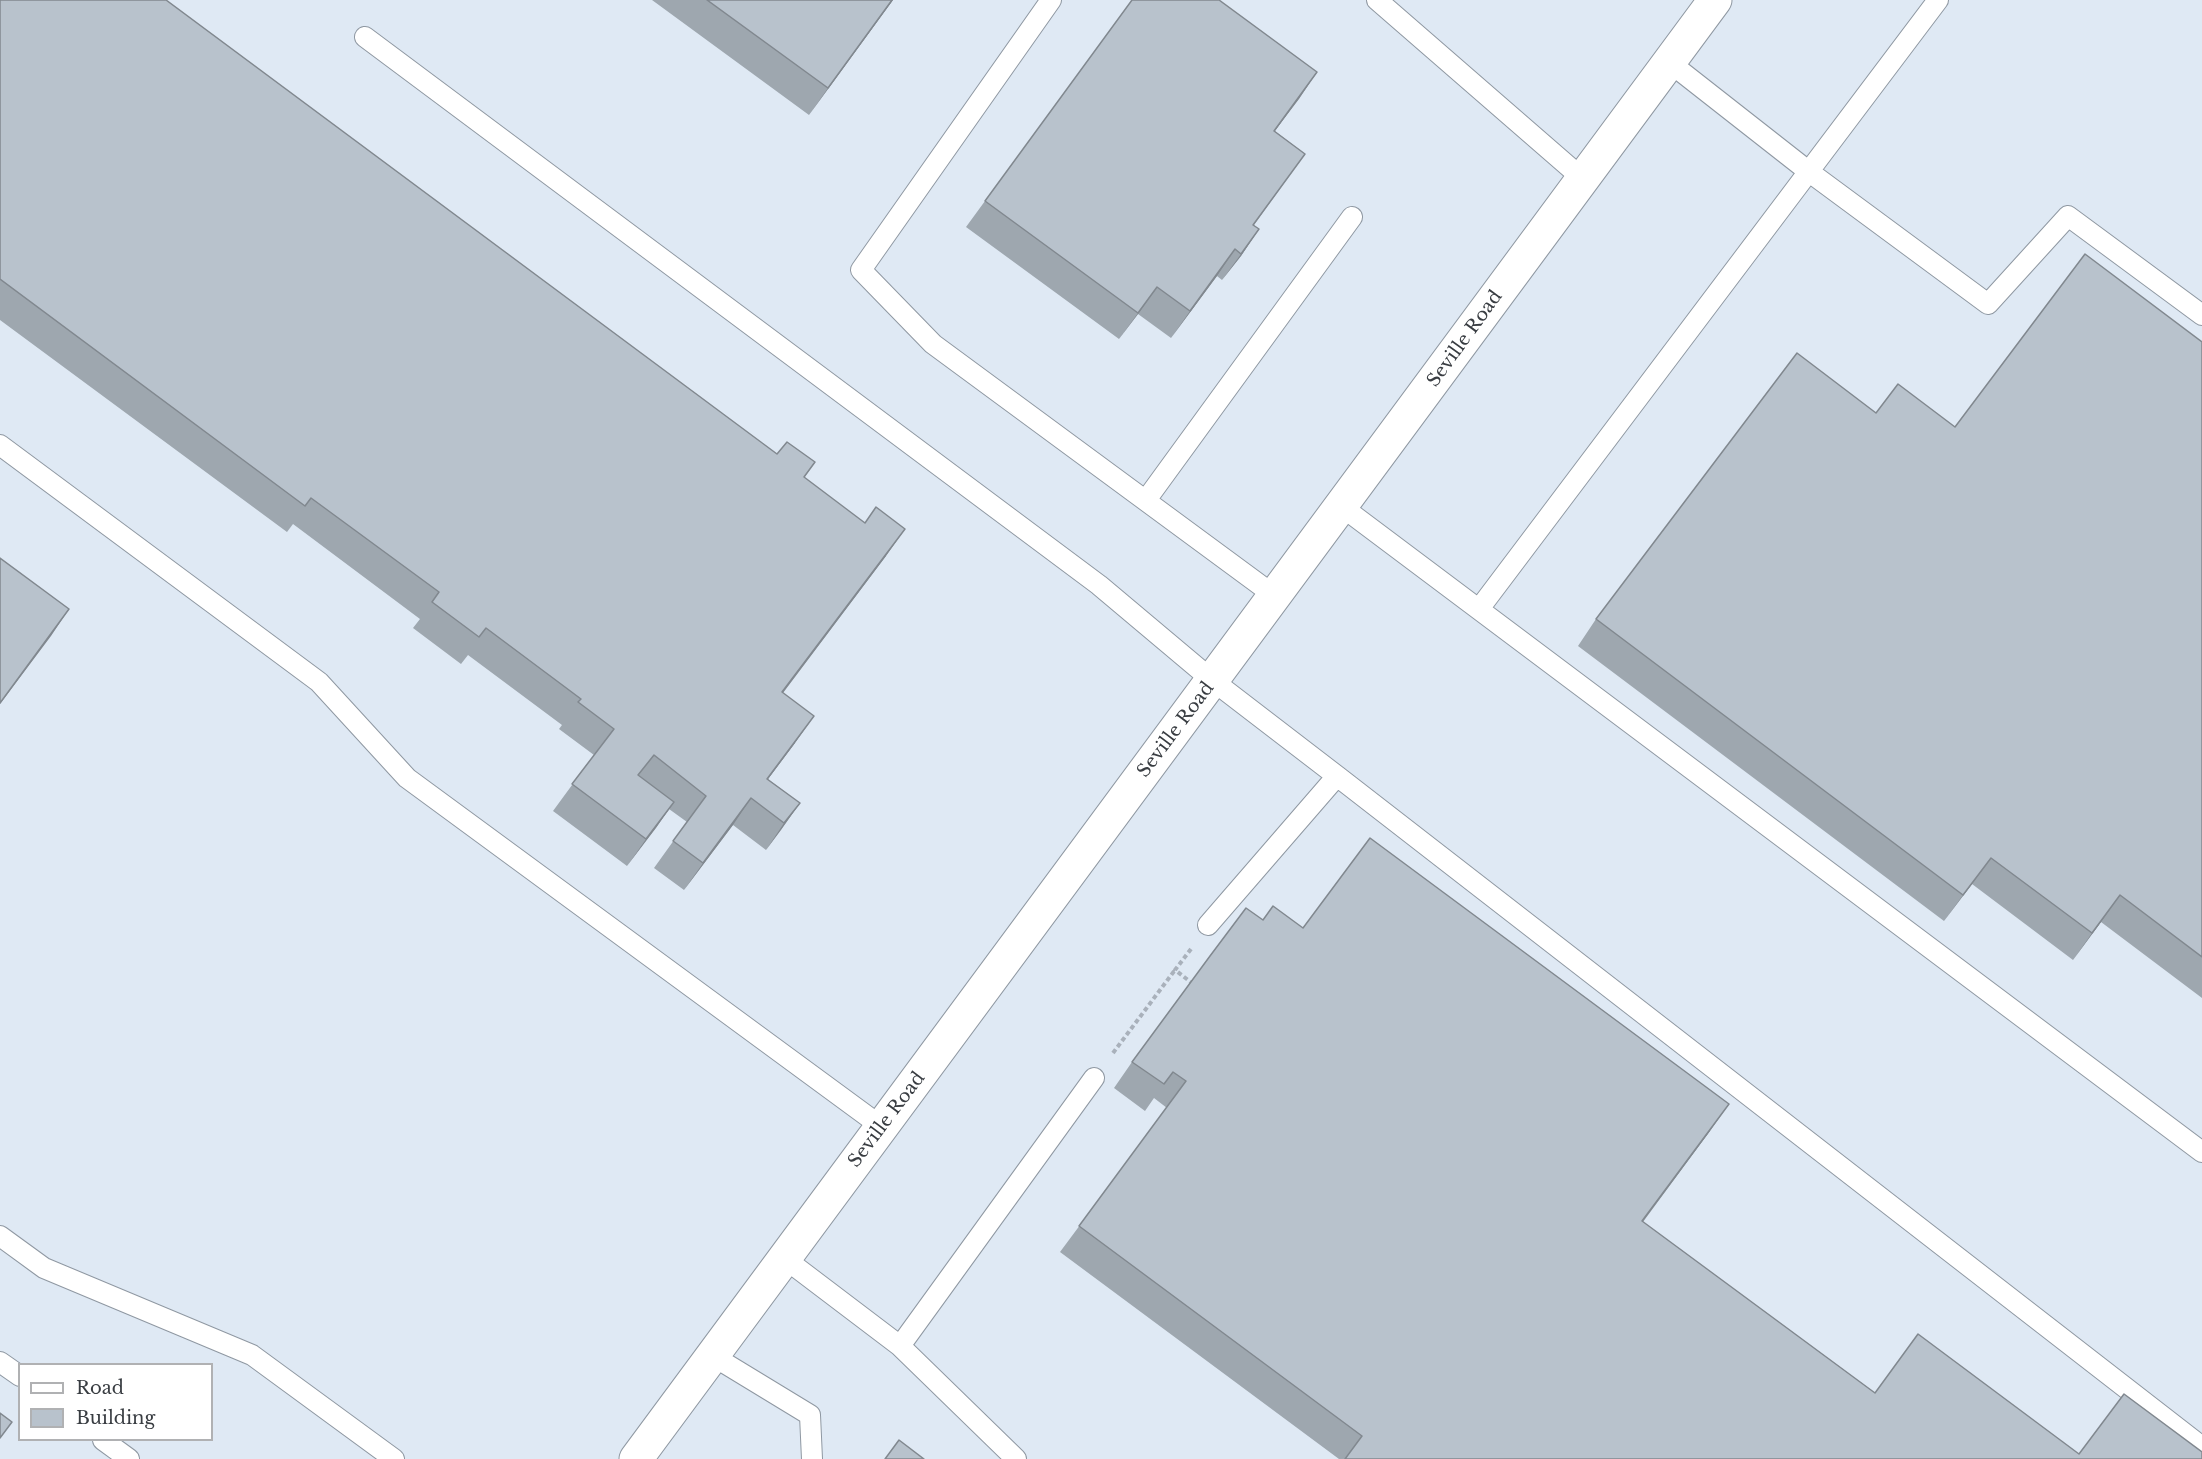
<!DOCTYPE html>
<style>
body{margin:0}
#map{position:relative;width:2202px;height:1459px;overflow:hidden;background:#dfe9f4;font-family:"Libre Baskerville",serif}
canvas{display:block}
.legend{position:absolute;left:18px;top:1363px;width:195px;height:78px;box-sizing:border-box;background:#fff;border:2px solid #b0b1b3;margin:0;padding:8px 10px;list-style:none;font-size:18px;color:#393d42}
.legend li{display:flex;align-items:center;gap:12px;height:30px}
.legend b{width:30px;border:2px solid #b0b1b3}
</style>
<div id="map">
<canvas width="2202" height="1459"></canvas>
<ul class="legend">
<li><b style="height:8px;background:#fff"></b>Road</li>
<li><b style="height:16px;background:#b8c2cc"></b>Building</li>
</ul>
</div>
<script>
const c = document.querySelector('canvas').getContext('2d');
c.lineJoin = 'round';
function poly(rows) {
  const path = new Path2D();
  for (const r of rows) {
    path.moveTo(r[0], r[1]);
    for (let i = 2; i < r.length; i += 2) path.lineTo(r[i], r[i + 1]);
  }
  return path;
}
function stroke(path, color, width, dash) {
  c.strokeStyle = color;
  c.lineWidth = width;
  c.lineCap = dash ? 'butt' : 'round';
  c.setLineDash(dash || []);
  c.stroke(path);
}
function fillPath(path, color) {
  c.fillStyle = color;
  c.fill(path, 'evenodd');
}
function label(font, color, halo, rows, align = 'center') {
  c.font = font + ' "Libre Baskerville",serif';
  c.lineWidth = 6;
  c.setLineDash([]);
  c.textBaseline = 'middle';
  c.strokeStyle = halo;
  c.fillStyle = color;
  for (const [text, x, y, turn = 0] of rows) {
    c.save();
    c.translate(x, y);
    c.rotate((+turn || 0) * Math.PI / 180);
    c.textAlign = isNaN(turn) ? turn : align;
    if (halo) c.strokeText(text, 0, 0);
    c.fillText(text, 0, 0);
    c.restore();
  }
}
const path = poly([
 [1191,949,1175,970,1192,983],
 [1113,1053,1175,970]
]);
const lane = poly([
 [1051,0,861,270,933,344,1275,596],
 [1377,0,1583,179],
 [365,37,1099,585,1212,680,1337,776,1208,925],
 [1669,62,1808,171,1988,304,2068,216,2202,315],
 [0,445,319,682,407,778,882,1127],
 [1146,500,1352,217],
 [1341,506,2202,1152],
 [1479,609,1938,0],
 [1337,776,2202,1447],
 [0,1236,44,1268,252,1355,394,1459],
 [784,1258,900,1346,1094,1078],
 [900,1346,1016,1459],
 [713,1356,810,1415,812,1459],
 [0,1362,20,1376],
 [103,1440,129,1459]
]);
const secondary = poly([
 [636,1459,1715,0]
]);
const wall = poly([
 [0,0,777,454,815,462,804,478,886,556,783,693,795,743,768,779,800,803,766,850,733,825,684,890,654,868,687,822,669,809,627,866,553,811,594,755,559,729,562,725,468,655,461,664,413,628,420,619,293,524,287,532,0,320],
 [652,0,893,0,809,115],
 [1317,72,1275,131,1305,154,1254,225,1259,229,1241,256,1222,280,1217,276,1171,338,1138,314,1119,339,966,227,985,201],
 [2202,342,2202,998,2101,922,2073,960,1972,884,1944,921,1578,646,1596,619,1876,413,1955,427],
 [1263,920,1303,928,1710,1131,1643,1222,1875,1393,2079,1454,2202,1459,1339,1459,1060,1252,1167,1108,1154,1098,1145,1111,1114,1088,1132,1062]
]);
const shadedWall = poly([
 [892,0,893,0,809,115,828,88],
 [1317,72,1299,99,1255,157,1274,131],
 [1259,229,1241,256,1222,280,1241,254],
 [1235,249,1217,276,1171,338,1190,311],
 [1157,287,1138,314,1119,339],
 [905,529,886,556,763,719,782,692],
 [69,609,51,636,0,704,0,703],
 [814,716,795,743,753,799,767,779],
 [751,798,733,825,684,890,703,863],
 [674,802,656,828,627,866,646,839],
 [800,803,781,830,766,850,784,823],
 [1991,858,1972,884,1944,921,1963,895],
 [2120,895,2101,922,2073,960,2092,933],
 [1729,1104,1710,1131,1623,1248,1642,1221]
]);
const building = poly([
 [0,0,166,0,777,454,787,442,815,462,804,477,865,523,876,507,905,529,782,692,814,716,767,779,800,803,784,823,751,798,703,863,673,841,706,796,654,755,638,775,674,802,646,839,572,784,614,729,578,702,581,699,486,628,479,637,432,602,439,592,311,498,305,506,0,279,0,0],
 [707,0,892,0,828,88,707,0],
 [1132,0,1219,0,1317,72,1274,131,1305,154,1253,225,1259,229,1241,254,1235,249,1190,311,1157,287,1138,313,985,201,1132,0],
 [2085,254,2202,342,2202,957,2120,895,2092,933,1991,858,1963,895,1596,619,1797,353,1876,413,1898,384,1955,427,2085,254],
 [0,558,69,609,0,703,0,558],
 [1370,838,1729,1104,1642,1221,1875,1393,1918,1334,2079,1454,2124,1394,2202,1452,2202,1459,1345,1459,1362,1436,1079,1226,1186,1081,1173,1072,1164,1084,1132,1062,1210,956,1246,908,1263,920,1273,906,1303,928,1370,838],
 [0,1413,12,1422,0,1438,0,1413],
 [899,1440,924,1459,885,1459,899,1440]
]);
const streetNames = [
 ["Seville Road",1465,339,-54],
 ["Seville Road",1176,730,-53],
 ["Seville Road",887,1120,-53]
];
stroke(lane, '#8f98a2', 22);
stroke(secondary, '#8f98a2', 35);
stroke(path, '#a9b1bb', 4, [4.5, 3]);
stroke(lane, '#fff', 20);
stroke(secondary, '#fff', 33);
fillPath(wall, '#9ea7af');
fillPath(shadedWall, '#81888f');
fillPath(building, '#b8c2cc');
stroke(building, '#81888f', 1.5);
label('18px', '#393d42', '#fff', streetNames);
</script>
